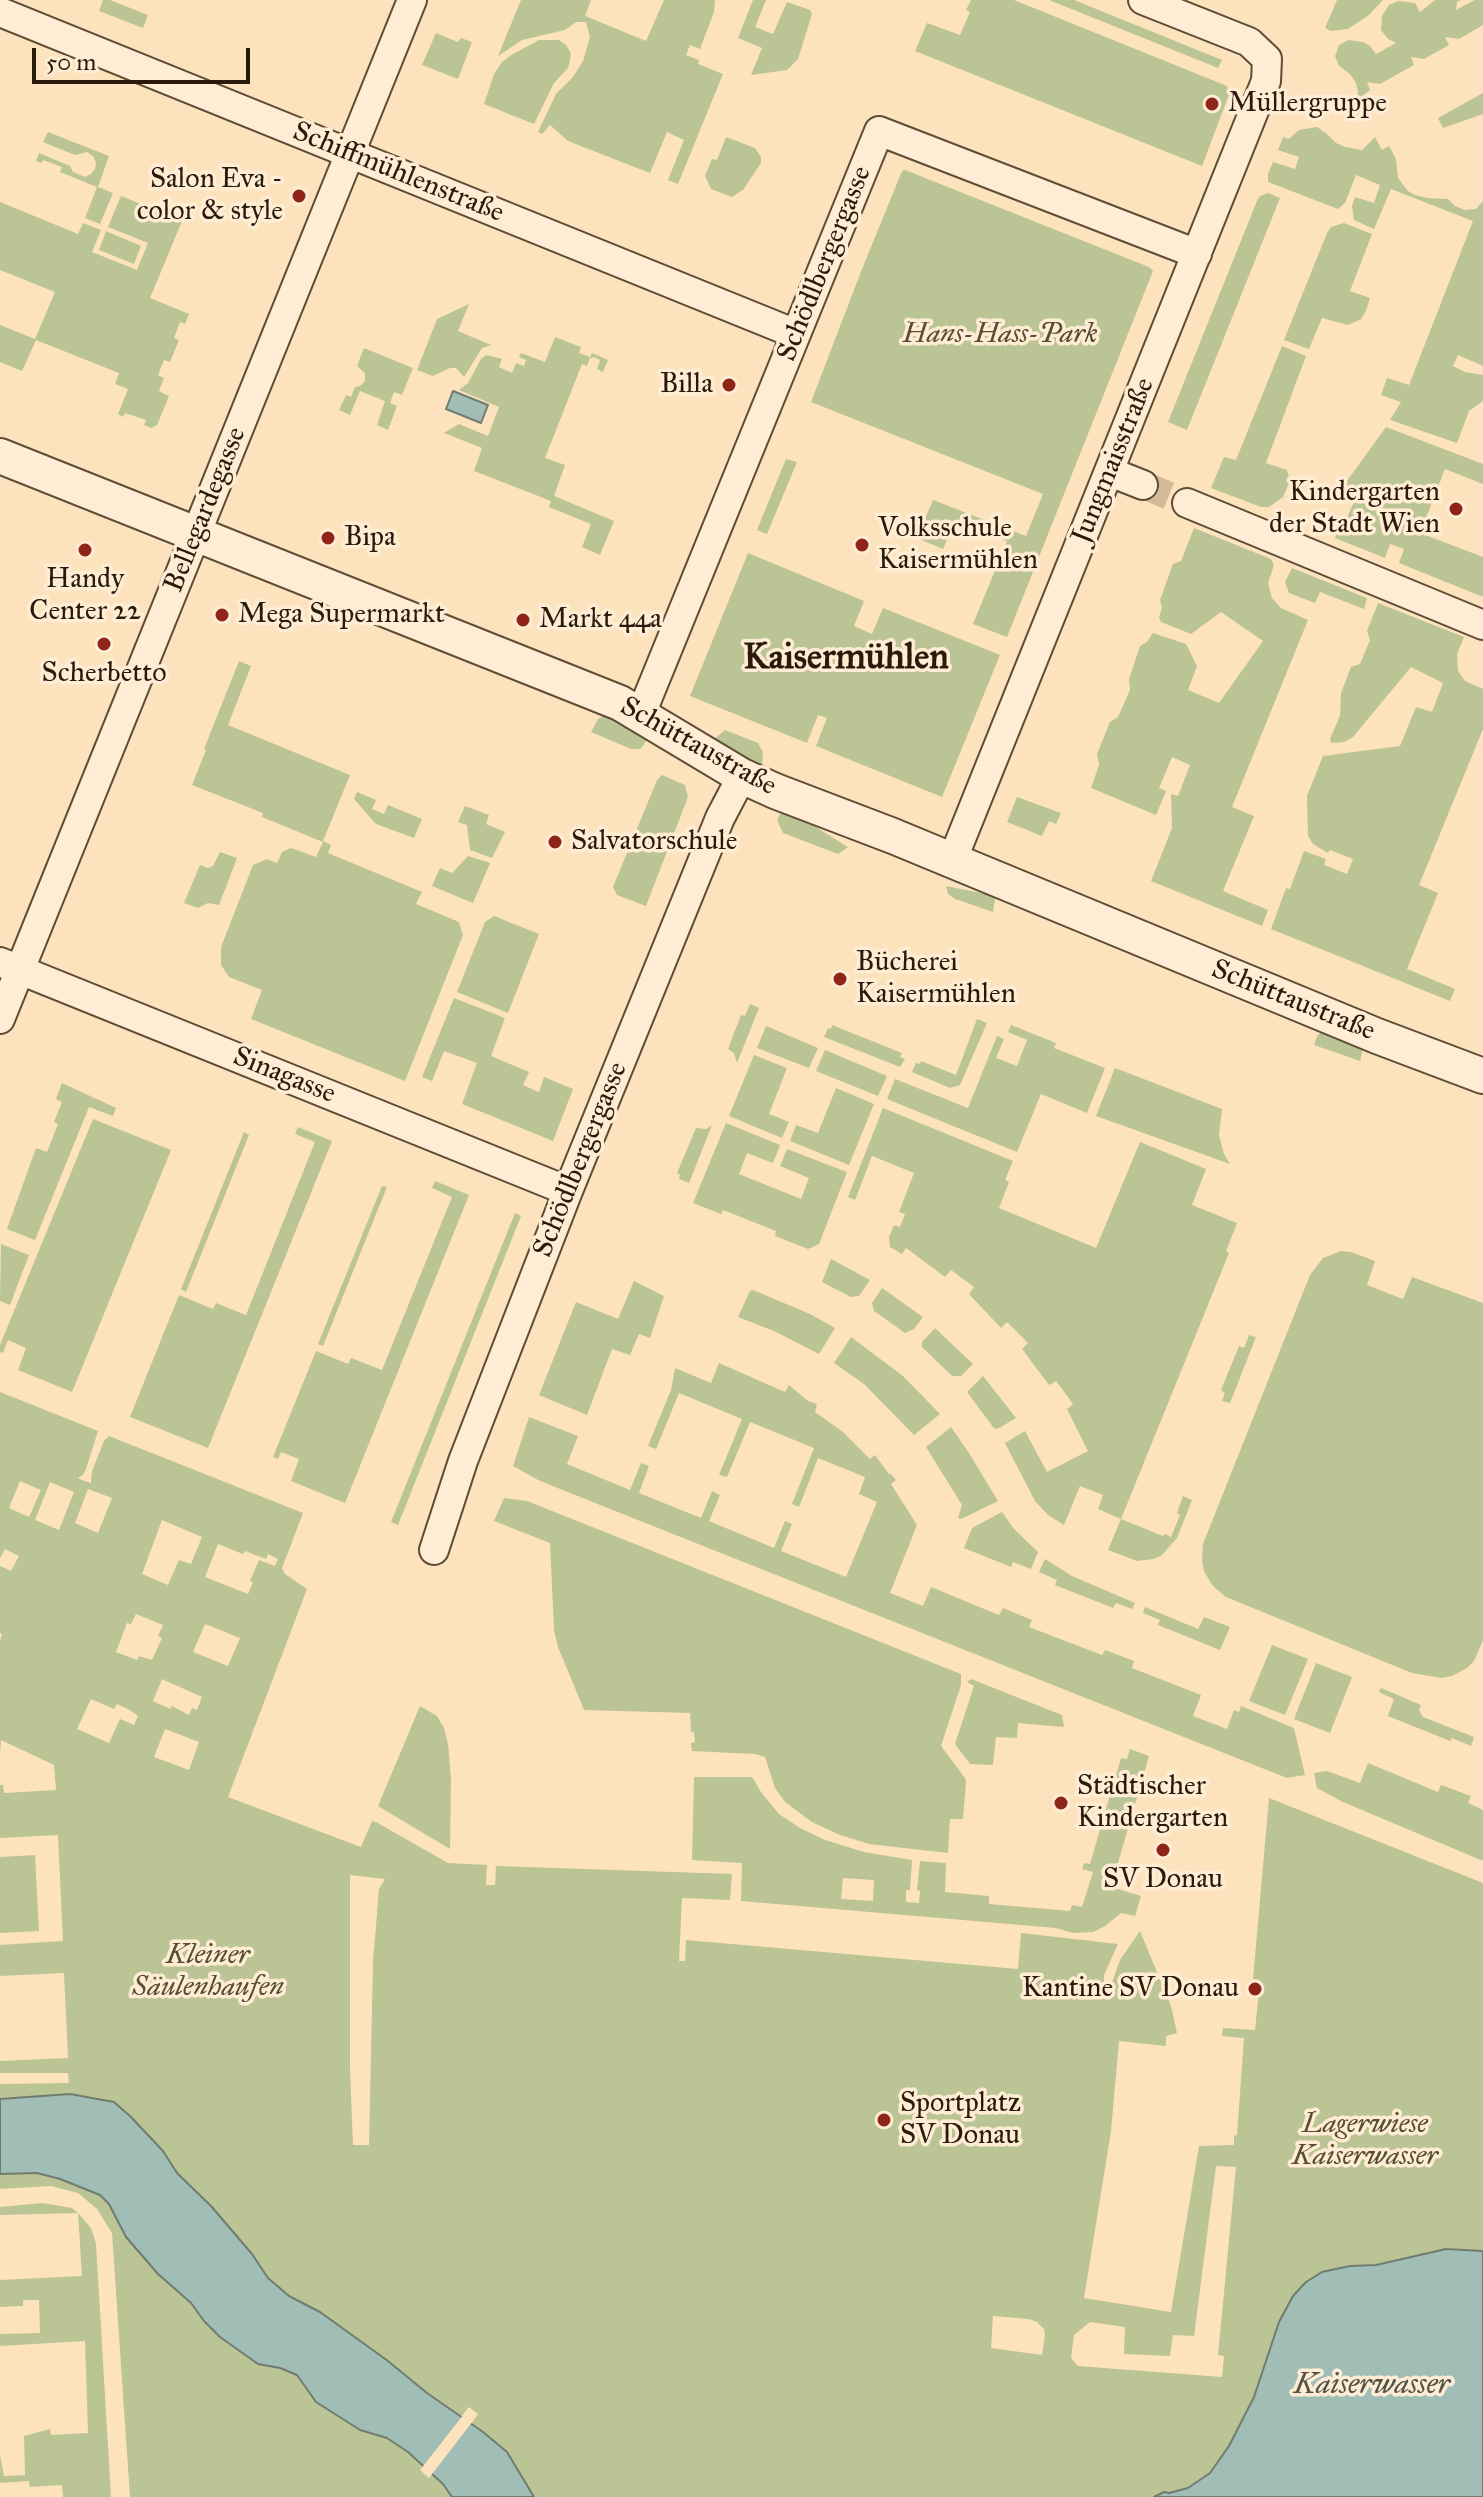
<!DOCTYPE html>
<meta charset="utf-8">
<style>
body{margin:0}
#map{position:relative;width:1483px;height:2497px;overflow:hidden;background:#fde3bd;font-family:"IM FELL Great Primer",serif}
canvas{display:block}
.scale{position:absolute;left:32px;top:48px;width:218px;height:36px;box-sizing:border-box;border:4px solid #2a1a0a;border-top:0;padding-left:10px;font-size:24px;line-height:28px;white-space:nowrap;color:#2a1a0a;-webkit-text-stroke:6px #feedd4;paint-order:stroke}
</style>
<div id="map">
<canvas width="1483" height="2497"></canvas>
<div class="scale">50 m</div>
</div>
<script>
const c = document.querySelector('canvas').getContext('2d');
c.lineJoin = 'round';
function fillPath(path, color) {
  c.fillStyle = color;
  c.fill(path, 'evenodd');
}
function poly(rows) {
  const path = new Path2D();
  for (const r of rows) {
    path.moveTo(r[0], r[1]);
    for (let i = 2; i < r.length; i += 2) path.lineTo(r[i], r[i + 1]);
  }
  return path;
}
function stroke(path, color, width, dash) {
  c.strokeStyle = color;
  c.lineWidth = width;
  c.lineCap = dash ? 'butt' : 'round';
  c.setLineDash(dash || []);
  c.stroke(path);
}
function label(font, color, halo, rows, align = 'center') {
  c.font = font + ' "IM FELL Great Primer",serif';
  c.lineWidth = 7;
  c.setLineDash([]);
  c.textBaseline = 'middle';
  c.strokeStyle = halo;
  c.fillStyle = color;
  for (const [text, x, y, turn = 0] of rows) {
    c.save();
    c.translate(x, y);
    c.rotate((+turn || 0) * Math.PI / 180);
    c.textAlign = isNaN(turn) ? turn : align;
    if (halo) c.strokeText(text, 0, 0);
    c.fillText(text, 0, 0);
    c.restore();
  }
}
const green = poly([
 [103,0,110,0,148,15,143,28,99,11],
 [521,0,591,0,585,16,646,41,664,0,715,0,714,12,700,49,690,45,686,55,699,60,698,64,723,74,678,184,668,180,684,140,667,132,650,173,568,141,550,125,542,134,538,132,556,94,573,77,583,61,590,37,586,22,576,22,565,30,522,40,498,56],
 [753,0,766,0,755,27,773,34,787,2,810,10,812,14,798,59,787,70,751,75,762,48,738,38],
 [971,0,1014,0,1227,86,1230,92,1202,166,915,51,927,23,960,35,970,12,966,10],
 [1049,0,1074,0,1222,60,1218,68],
 [1337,0,1383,0,1369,15,1348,29,1331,31,1325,28],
 [1435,0,1461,0,1457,2,1456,10,1475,0,1483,0,1483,25,1459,39,1445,37,1449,45,1424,59,1411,57,1414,65,1380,84,1367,82,1370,90,1362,96,1356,106,1360,121,1353,111,1358,92,1356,83,1350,74,1339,66,1335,56,1339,45,1348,40,1363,42,1370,46,1376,54,1396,43,1388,39,1381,30,1382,16,1389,5,1398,1,1415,3,1420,12],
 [436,33,458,42,461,38,472,42,458,79,422,65],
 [539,40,559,40,566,45,571,53,570,60,568,68,554,83,534,124,484,104,494,74,502,62,513,54],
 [1483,93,1483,114,1443,128,1438,118],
 [1317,127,1326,133,1336,143,1345,147,1362,150,1375,137,1382,150,1389,146,1396,159,1398,178,1408,191,1415,195,1427,198,1448,199,1455,206,1465,210,1476,209,1483,201,1483,366,1458,355,1453,366,1465,372,1483,375,1483,401,1469,411,1457,443,1390,420,1401,402,1381,395,1387,378,1409,385,1473,221,1391,189,1374,229,1354,220,1352,206,1355,197,1374,203,1380,185,1356,175,1345,203,1338,209,1268,182,1268,174,1273,162,1295,169,1299,157,1278,150,1283,137,1289,139,1299,130],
 [48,132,109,156,98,187,113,193,100,224,85,218,97,187,60,172,62,167,43,160,41,163,36,161,39,153,70,166,73,172,85,177,91,174,95,169,96,162,93,156,87,152,75,155,43,142],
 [726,137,755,148,761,157,761,163,743,190,732,197,711,189,705,176,712,159,717,160],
 [905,170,1149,267,1153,271,1007,637,973,624,1007,541,955,520,943,549,917,538,933,500,1026,536,1043,494,811,402,862,269,902,171],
 [1268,193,1280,198,1187,430,1168,422,1257,201,1260,196],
 [121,196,182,221,150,298,189,314,185,324,180,322,174,338,179,340,170,362,164,360,158,375,164,378,159,391,169,396,157,425,151,428,144,425,146,420,125,413,123,417,118,414,128,389,115,384,119,373,36,340,22,371,0,362,0,325,35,339,55,292,0,270,0,202,78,234,83,223,101,230,92,252,137,270,148,243,108,227],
 [1344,223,1372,234,1350,291,1370,298,1365,313,1361,319,1348,325,1322,318,1309,349,1284,340,1327,233,1331,227],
 [106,231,141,246,134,264,99,250],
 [469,304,458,331,491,345,482,348,464,377,456,368,450,368,433,376,417,370,437,319],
 [555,337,581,347,579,353,590,357,592,353,608,360,603,372,597,369,600,360,594,357,590,358,587,366,582,364,545,458,565,465,554,496,614,521,600,555,582,547,591,524,549,507,551,501,474,471,482,448,444,433,459,424,488,436,499,407,459,390,468,383,481,359,486,355,502,359,499,367,512,373,516,363,524,366,526,360,519,357,521,353,545,362],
 [1282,346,1306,356,1266,463,1287,470,1290,481,1283,497,1269,507,1261,507,1211,488,1224,457,1236,460],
 [364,348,413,368,402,395,394,392,390,403,397,406,388,430,377,425,385,401,360,391,350,415,339,410,346,395,351,397,355,387,360,386,365,381,365,373,357,366],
 [1386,427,1483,464,1483,484,1445,469,1420,533,1483,557,1483,597,1399,563,1404,549,1390,544,1385,558,1335,538,1339,527,1343,528,1355,499,1339,492],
 [786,459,797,462,767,534,757,530],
 [1194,528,1271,559,1274,565,1268,583,1272,598,1281,608,1308,620,1232,807,1254,816,1223,891,1268,910,1262,926,1151,881,1172,828,1171,794,1178,796,1190,765,1172,757,1159,788,1166,791,1156,815,1091,788,1099,765,1097,754,1110,722,1118,717,1130,690,1129,679,1140,646,1147,642,1153,633,1186,644,1197,666,1188,690,1219,703,1263,641,1221,612,1191,634,1161,622,1159,617,1162,608,1160,600,1173,564,1181,561],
 [748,553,864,601,854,626,872,634,883,608,1000,655,942,797,816,746,827,718,818,715,807,743,690,696],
 [1292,568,1367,598,1364,609,1320,592,1315,603,1289,593,1285,582],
 [1378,603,1464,637,1457,654,1458,671,1465,681,1483,689,1483,729,1419,885,1438,893,1407,969,1455,989,1450,1001,1271,929,1286,888,1290,889,1304,851,1326,859,1324,865,1347,874,1353,859,1330,850,1328,853,1313,844,1308,836,1307,796,1323,756,1400,746,1416,707,1432,712,1443,683,1411,667,1353,737,1344,742,1331,743,1330,739,1340,716,1341,693,1351,667,1360,664,1370,640,1367,631],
 [239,661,251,666,228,725,350,775,323,841,331,845,328,853,422,892,416,904,459,922,463,935,405,1081,251,1019,262,990,229,977,221,965,221,947,253,865,267,859,277,863,282,852,291,848,316,857,323,842,262,817,263,813,192,785,206,750,204,749],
 [603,716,611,717,648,737,643,746,640,749,631,749,591,732,598,719],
 [725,730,758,743,763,752,762,768,712,741],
 [662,775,685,785,688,797,646,906,617,895,613,887,657,780],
 [357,792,376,800,372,809,384,814,388,805,422,819,414,838,376,824,354,799],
 [1017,797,1061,813,1056,824,1049,821,1042,836,1007,822],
 [465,806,489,815,486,824,505,832,492,858,470,850,467,825,458,822],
 [782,810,811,824,848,847,838,854,783,833,777,820],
 [220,852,237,858,219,905,208,903,198,908,184,903,200,865,208,868,213,866],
 [468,856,490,863,473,903,432,886,440,868,452,873],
 [946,886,991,895,995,898,993,912,955,899,948,894],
 [494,916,539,934,508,1013,457,992,485,922],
 [454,998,505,1018,491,1056,529,1072,523,1085,539,1092,544,1077,573,1089,553,1141,462,1104,477,1063,444,1051,432,1081,422,1077],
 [750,1004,759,1008,737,1063,734,1053,728,1049,741,1015,745,1016],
 [977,1019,987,1023,960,1085,950,1088,912,1072,916,1063,920,1064,921,1061,956,1075],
 [832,1025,902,1053,900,1057,905,1059,900,1067,824,1037,828,1028,831,1029],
 [1011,1025,1056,1043,1054,1048,1105,1068,1087,1113,1041,1094,1017,1152,887,1099,895,1079,968,1108,997,1036,1004,1039,996,1058,1017,1066,1027,1040,1008,1032],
 [766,1026,818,1048,809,1068,757,1048],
 [1323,1030,1363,1048,1360,1061,1314,1045,1317,1036],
 [825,1050,887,1076,878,1096,816,1071],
 [754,1055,787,1068,769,1114,789,1122,782,1138,729,1116],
 [1115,1068,1222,1109,1219,1135,1224,1154,1230,1164,1096,1116],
 [62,1083,116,1108,113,1116,89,1107,35,1240,7,1229,36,1148,47,1152,58,1124,54,1122,62,1102,56,1099],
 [836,1088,874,1104,849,1165,790,1141,796,1125,818,1133],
 [883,1108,1013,1161,1005,1180,1009,1182,999,1208,1096,1248,1140,1142,1206,1169,1192,1205,1237,1223,1226,1251,1229,1253,1121,1519,1163,1536,1165,1534,1171,1537,1180,1515,1177,1513,1183,1496,1192,1500,1177,1538,1162,1555,1154,1559,1137,1561,1108,1550,1121,1519,1098,1509,1103,1495,1080,1486,1064,1525,1048,1515,1035,1501,1005,1443,1025,1431,1047,1472,1088,1451,1067,1409,1073,1404,1056,1381,1049,1385,1022,1349,1028,1343,1007,1322,1001,1328,969,1294,974,1287,951,1270,945,1277,906,1248,902,1254,890,1247,889,1237,894,1225,900,1227,905,1214,899,1212,914,1173,872,1156,855,1200,848,1197],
 [93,1119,171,1150,72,1392,18,1370,26,1348,8,1340,3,1353,0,1352,0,1345],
 [726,1123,780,1145,773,1163,747,1153,739,1174,801,1199,809,1178,780,1166,787,1149,847,1172,819,1244,808,1249,775,1236,776,1231,723,1210,721,1214,693,1203],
 [712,1125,689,1183,679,1179,680,1175,677,1173,696,1128,706,1129],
 [298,1127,332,1141,208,1448,130,1417,179,1295,213,1309,216,1303,246,1315,315,1142,295,1134],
 [244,1132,249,1135,186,1292,181,1289],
 [435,1181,469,1195,345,1503,291,1481,299,1459,281,1452,278,1459,273,1457,316,1351,348,1364,351,1358,382,1370,452,1197,432,1188],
 [382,1186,387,1187,323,1346,318,1344],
 [515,1213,521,1216,398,1525,391,1522],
 [1,1244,29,1255,10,1305,0,1301],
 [1341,1251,1351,1252,1375,1261,1367,1285,1403,1299,1412,1277,1483,1303,1483,1640,1474,1661,1467,1668,1452,1676,1441,1678,1412,1673,1226,1597,1212,1585,1204,1571,1202,1562,1203,1544,1310,1275,1323,1258],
 [831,1259,870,1280,859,1296,851,1297,822,1282],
 [634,1281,664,1296,650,1338,639,1334,630,1355,612,1349,587,1415,539,1395,576,1302,618,1319],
 [882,1288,923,1317,914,1329,905,1333,874,1311,872,1303],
 [753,1290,810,1314,835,1328,819,1354,774,1331,738,1317,750,1291],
 [935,1328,973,1364,961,1376,952,1376,922,1347,922,1342],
 [1249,1335,1256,1337,1230,1403,1222,1401,1225,1393,1221,1390,1239,1346,1244,1348],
 [851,1337,903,1376,940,1414,914,1435,864,1384,834,1363],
 [719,1363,785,1392,789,1385,808,1401,817,1404,815,1412,843,1432,870,1459,875,1455,889,1474,891,1474,896,1480,891,1484,917,1525,890,1593,923,1606,931,1587,999,1615,1003,1608,1032,1620,1029,1627,1102,1655,1105,1650,1134,1661,1132,1668,1201,1695,1193,1716,1227,1729,1234,1710,1239,1712,1241,1706,1294,1728,1305,1775,1287,1778,580,1497,538,1480,513,1466,529,1417,578,1436,567,1464,630,1490,641,1463,649,1466,639,1493,701,1518,712,1491,720,1495,709,1521,774,1548,785,1521,792,1524,781,1551,846,1577,877,1502,859,1494,865,1477,818,1458,799,1507,792,1504,814,1448,750,1422,727,1477,719,1475,742,1419,679,1393,656,1449,648,1446,671,1390,675,1368,711,1383],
 [983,1376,1016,1418,1001,1427,996,1429,993,1427,967,1392],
 [0,1392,98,1431,86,1469,83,1475,78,1478,84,1481,91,1483,92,1471,104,1441,109,1436,303,1513,282,1568,285,1574,307,1589,228,1797,361,1847,372,1821,376,1822,448,1863,487,1865,486,1885,495,1885,496,1866,732,1874,730,1900,682,1898,679,1961,685,1961,686,1940,1018,1969,1021,1933,1118,1944,1104,1975,1104,1983,1111,1985,1120,1960,1140,1931,1171,2006,1177,2033,1166,2036,1166,2046,1119,2041,1111,2131,1084,2298,1171,2312,1199,2146,1234,2145,1234,2136,1237,2135,1244,2038,1222,2036,1223,2028,1255,2030,1260,1980,1253,1979,1269,1798,1483,1883,1483,2251,1446,2249,1376,2265,1350,2266,1322,2272,1306,2282,1293,2296,1279,2322,1254,2397,1229,2447,1210,2473,1188,2488,1169,2493,1164,2492,1154,2497,534,2497,507,2453,471,2424,478,2414,469,2407,461,2417,409,2380,388,2361,320,2312,289,2296,267,2278,260,2265,36,2097,0,2099,0,2084,69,2083,68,2073,0,2073,0,2061,68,2058,64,1973,0,1976,0,1945,63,1941,58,1835,0,1838,0,1785,3,1785,4,1793,56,1790,54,1765,1,1740,0,1755,0,1641,2,1634,0,1633,0,1566,11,1571,19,1556,5,1549,0,1558],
 [20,1481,41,1490,29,1517,9,1508],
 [50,1482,74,1492,59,1530,35,1520],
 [88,1489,112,1498,98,1533,75,1523],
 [162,1520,202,1537,191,1564,179,1560,168,1585,142,1574],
 [218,1544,243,1554,245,1551,266,1559,268,1554,278,1559,275,1566,259,1560,250,1581,253,1582,248,1594,205,1577],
 [136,1614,163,1625,158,1636,162,1638,152,1660,139,1656,137,1660,116,1652,127,1623,131,1624],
 [205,1624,240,1638,228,1666,193,1652],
 [162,1679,202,1697,197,1710,192,1708,189,1715,172,1706,170,1709,153,1701],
 [91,1699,114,1709,117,1704,130,1710,138,1716,134,1725,120,1719,109,1743,77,1729],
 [165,1729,199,1742,189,1770,154,1757],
 [350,1875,385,1879,379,1889,373,1962,369,2145,353,2145,350,2069],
 [1216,2166,1236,2167,1218,2355,1224,2356,1222,2377,1078,2366,1071,2358,1074,2335,1090,2322,1125,2327,1124,2354,1170,2356,1173,2335,1194,2336],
 [993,2316,1029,2319,1037,2322,1044,2329,1045,2335,1042,2355,991,2348],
 [951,1427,969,1453,998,1501,961,1519,958,1518,962,1505,926,1447],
 [504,1498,527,1501,961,1674,961,1685,941,1746,965,1778,966,1782,963,1819,950,1819,948,1853,869,1844,840,1835,812,1822,785,1802,775,1788,765,1757,755,1754,692,1751,691,1743,695,1742,694,1732,691,1732,690,1713,584,1710,558,1647,554,1630,550,1543,494,1521],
 [1002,1512,1014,1529,1038,1552,1031,1569,1013,1562,1011,1567,964,1548,972,1528],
 [1045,1559,1072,1576,1135,1603,1132,1609,1116,1603,1113,1608,1055,1585,1057,1580,1039,1572],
 [1145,1607,1198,1629,1204,1617,1230,1627,1220,1650,1158,1625,1160,1620,1143,1613],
 [1272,1645,1308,1659,1285,1715,1249,1701],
 [1316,1663,1352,1677,1330,1733,1294,1719],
 [971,1679,1062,1715,1064,1727,1018,1723,1017,1738,996,1737,993,1765,970,1764,955,1744,974,1686,967,1682],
 [1381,1688,1421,1705,1419,1710,1423,1717,1474,1737,1471,1746,1452,1738,1450,1741,1388,1716,1394,1699,1379,1692],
 [420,1706,437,1716,444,1728,448,1744,451,1778,450,1849,378,1806],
 [1130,1749,1149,1756,1111,1887,1141,1896,1135,1916,1121,1913,1105,1926,1093,1932,1073,1933,1056,1928,741,1901,742,1863,692,1860,694,1777,752,1777,761,1792,779,1814,800,1828,825,1840,864,1852,912,1860,910,1890,906,1890,906,1902,919,1903,920,1891,917,1890,920,1861,946,1863,945,1892,989,1896,989,1904,1070,1911,1072,1905,1082,1907,1093,1872,1082,1869,1084,1863,1090,1864,1121,1758,1127,1759],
 [843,1878,874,1880,873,1901,841,1899],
 [1368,1763,1438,1792,1441,1785,1471,1796,1468,1803,1483,1810,1483,1861,1343,1802,1317,1788,1314,1773,1327,1771,1360,1783],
 [35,1855,39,1931,0,1933,0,1857],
 [0,2157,93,2177,242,2351,258,2364,280,2368,297,2375,316,2402,359,2430,387,2438,408,2452,443,2484,452,2497,130,2497,112,2233,97,2209,78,2193,51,2186,0,2189],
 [43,2203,72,2208,78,2213,91,2228,96,2243,111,2497,63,2497,62,2485,30,2487,29,2481,0,2483,0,2455,4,2476,25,2475,24,2436,50,2429,51,2435,88,2433,85,2341,0,2346,0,2334,40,2333,39,2300,23,2300,23,2306,0,2307,0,2280,82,2276,78,2213,0,2215,0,2207]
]);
const water = poly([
 [453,391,488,405,481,423,446,409,453,391],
 [70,2094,114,2102,131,2117,163,2151,177,2173,211,2206,252,2254,268,2278,289,2296,320,2312,388,2361,427,2393,483,2432,507,2452,534,2497,452,2497,443,2484,408,2452,387,2438,360,2430,316,2402,297,2375,280,2368,258,2364,220,2337,204,2321,191,2303,158,2274,126,2237,109,2204,100,2195,60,2179,37,2173,0,2174,0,2099,70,2094],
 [1446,2249,1483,2251,1483,2497,1154,2497,1164,2492,1169,2493,1188,2488,1210,2473,1229,2446,1254,2397,1279,2322,1293,2296,1306,2282,1322,2272,1350,2266,1376,2265,1446,2249]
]);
const pier = poly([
 [464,2414,473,2421,429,2478,420,2470]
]);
const minorTunnel = poly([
 [1143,485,1187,503]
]);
const minor = poly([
 [0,12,796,334],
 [1110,472,1143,485],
 [1187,503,1483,625],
 [641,714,879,131,1197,254],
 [952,861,1266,81,1267,59,1249,42,1143,0],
 [0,962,568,1191],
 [0,1019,412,0],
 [434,1550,463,1461,568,1191,720,818,742,776]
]);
const tertiary = poly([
 [0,456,620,703,742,776,775,791,893,836,1377,1036,1483,1076]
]);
const markers = [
 [1212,104,8,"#8f2418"],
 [299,196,8,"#8f2418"],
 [729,385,8,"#8f2418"],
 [1456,509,8,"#8f2418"],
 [328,538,8,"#8f2418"],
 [862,545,8,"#8f2418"],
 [85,550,8,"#8f2418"],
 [222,615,8,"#8f2418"],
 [523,620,8,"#8f2418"],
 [104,644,8,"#8f2418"],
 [555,842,8,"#8f2418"],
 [840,979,8,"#8f2418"],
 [1061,1803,8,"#8f2418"],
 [1163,1850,8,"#8f2418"],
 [1255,1989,8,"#8f2418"],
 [884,2120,8,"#8f2418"]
];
const poiNames = [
 ["Müllergruppe",1228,104],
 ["Salon Eva -",283,180,"right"],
 ["color & style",283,212,"right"],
 ["Billa",713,385,"right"],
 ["Kindergarten",1440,493,"right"],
 ["der Stadt Wien",1440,525,"right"],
 ["Volksschule",878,529],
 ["Kaisermühlen",878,561],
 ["Bipa",344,538],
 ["Handy",85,580,"center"],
 ["Center 22",85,612,"center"],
 ["Mega Supermarkt",238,615],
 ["Markt 44a",539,620],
 ["Scherbetto",104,674,"center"],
 ["Salvatorschule",571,842],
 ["Bücherei",856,963],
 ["Kaisermühlen",856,995],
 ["Städtischer",1077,1787],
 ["Kindergarten",1077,1819],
 ["SV Donau",1163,1880,"center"],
 ["Kantine SV Donau",1239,1989,"right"],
 ["Sportplatz",900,2104],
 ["SV Donau",900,2136]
];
const streetNames = [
 ["Schiffmühlenstraße",398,173,22],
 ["Schödlbergergasse",825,264,-68],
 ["Jungmaisstraße",1114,461,-68],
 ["Bellegardegasse",206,510,-68],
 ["Schüttaustraße",698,747,29],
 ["Schüttaustraße",1293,1001,22],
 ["Sinagasse",284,1076,22],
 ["Schödlbergergasse",581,1160,-68]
];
const parkNames = [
 ["Hans-Hass-Park",1000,335],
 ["Kleiner",208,1956],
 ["Säulenhaufen",208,1988],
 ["Lagerwiese",1365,2125],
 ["Kaiserwasser",1365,2157]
];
const waterNames = [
 ["Kaiserwasser",1372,2386]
];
const districtNames = [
 ["Kaisermühlen",846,659]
];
fillPath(green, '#bbc494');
fillPath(water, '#a0beb5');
stroke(water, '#717c71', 2);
fillPath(pier, '#fde3bd');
stroke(minorTunnel, '#d3bb99', 28, [28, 14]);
stroke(minor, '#5f4c37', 32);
stroke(tertiary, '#5f4c37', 38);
stroke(minor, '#feedd4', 28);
stroke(tertiary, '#feedd4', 34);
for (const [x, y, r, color] of markers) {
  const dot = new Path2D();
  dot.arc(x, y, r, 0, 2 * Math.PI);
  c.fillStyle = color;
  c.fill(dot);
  stroke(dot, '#feedd4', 3);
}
label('28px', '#2a1a0a', '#feedd4', poiNames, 'left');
label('28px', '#2a1a0a', '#feedd4', streetNames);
label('italic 28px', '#564d33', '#feedd4', parkNames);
label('italic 30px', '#535346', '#feedd4', waterNames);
label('bold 36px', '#2a1a0a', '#feedd4', districtNames);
</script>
